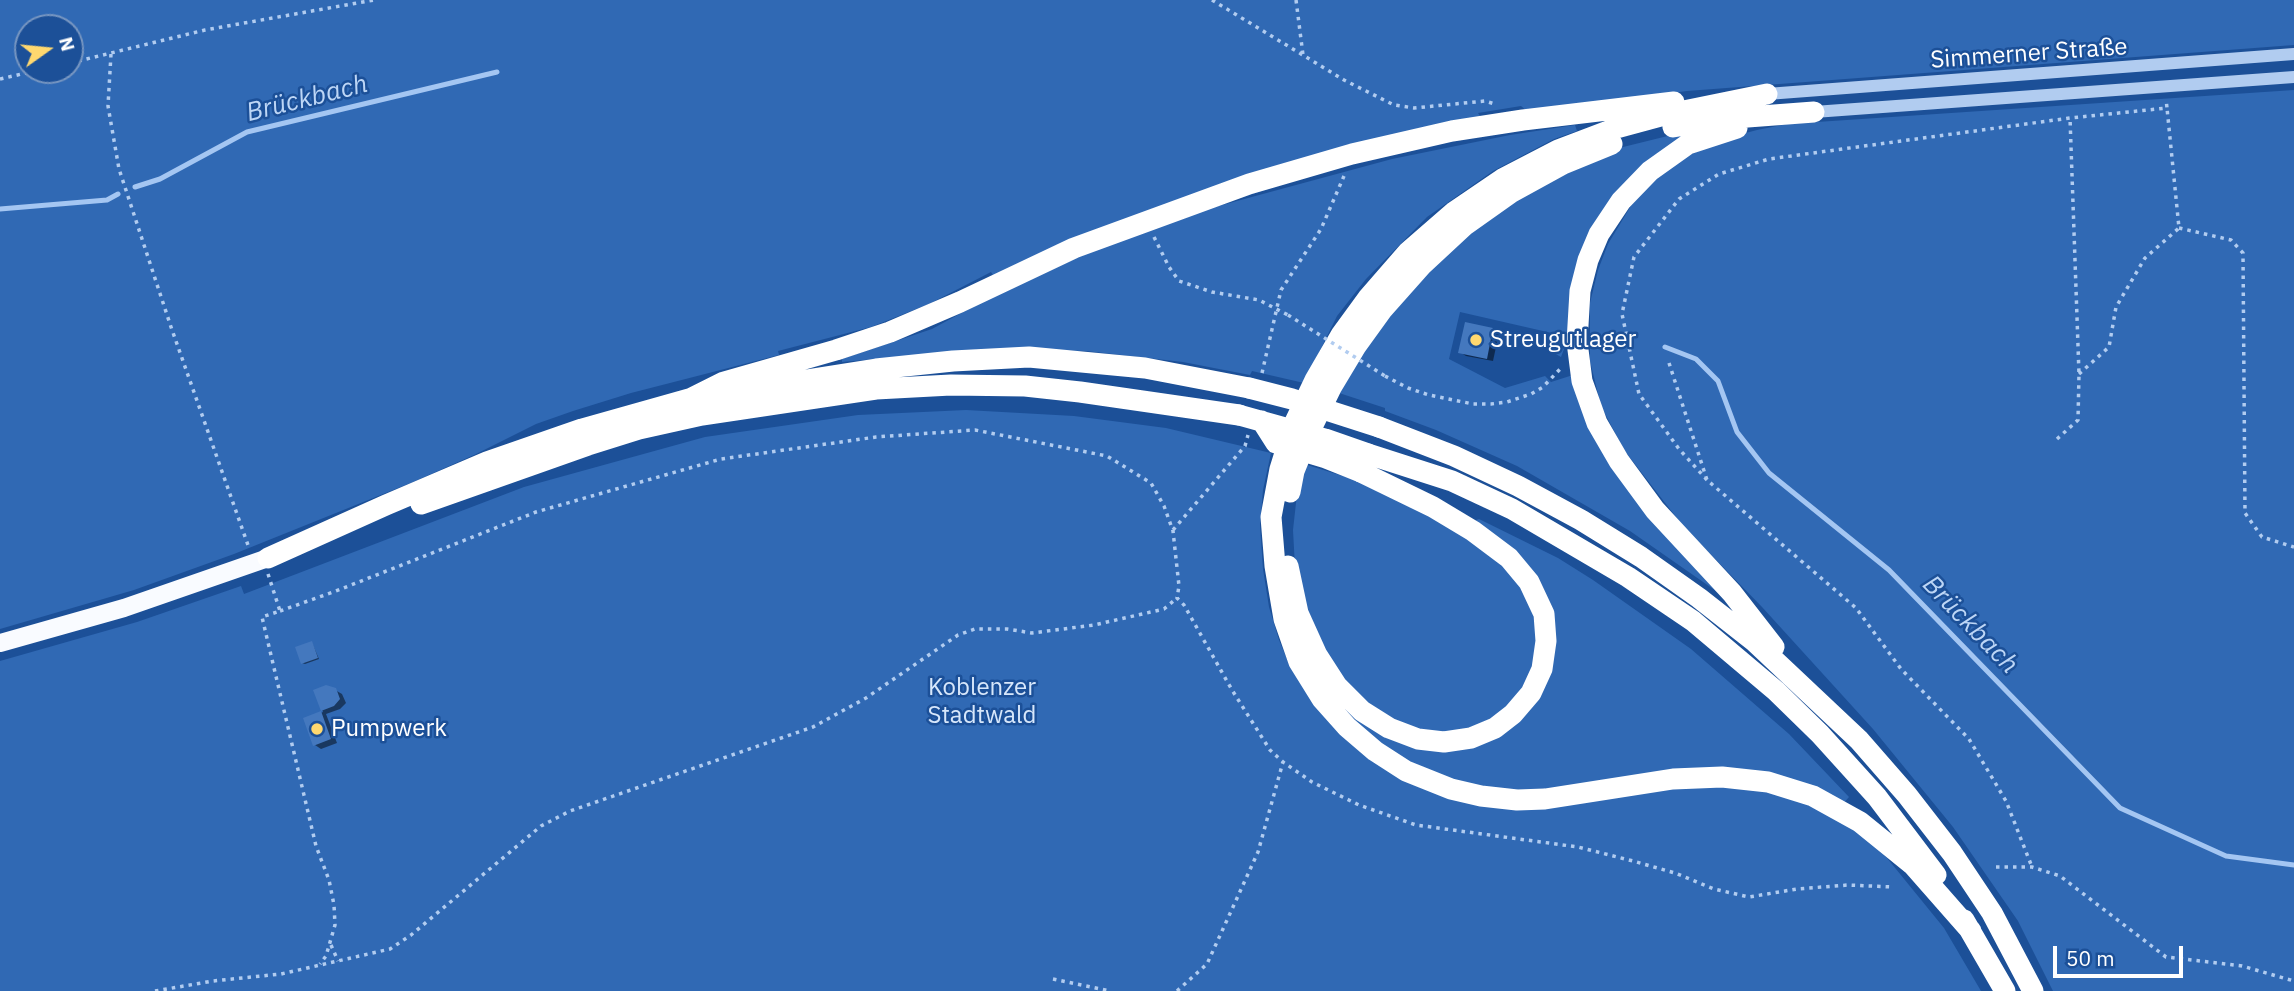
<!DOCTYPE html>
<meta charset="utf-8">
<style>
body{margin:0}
#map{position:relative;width:2294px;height:991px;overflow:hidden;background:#1c5098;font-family:"IBM Plex Sans",sans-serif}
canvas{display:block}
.north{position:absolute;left:14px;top:14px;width:70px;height:70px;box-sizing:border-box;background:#1c5098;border:2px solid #7796c1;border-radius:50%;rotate:75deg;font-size:19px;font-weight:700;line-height:28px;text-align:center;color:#fff}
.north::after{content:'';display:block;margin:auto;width:24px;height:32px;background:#ffd86f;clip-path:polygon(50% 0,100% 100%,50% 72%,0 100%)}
.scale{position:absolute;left:2053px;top:946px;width:130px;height:32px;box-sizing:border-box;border:4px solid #fff;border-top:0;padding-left:9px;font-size:21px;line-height:24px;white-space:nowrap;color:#fff;-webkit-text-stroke:5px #1c5098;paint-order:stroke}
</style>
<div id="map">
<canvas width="2294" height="991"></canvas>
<div class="north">N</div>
<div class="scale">50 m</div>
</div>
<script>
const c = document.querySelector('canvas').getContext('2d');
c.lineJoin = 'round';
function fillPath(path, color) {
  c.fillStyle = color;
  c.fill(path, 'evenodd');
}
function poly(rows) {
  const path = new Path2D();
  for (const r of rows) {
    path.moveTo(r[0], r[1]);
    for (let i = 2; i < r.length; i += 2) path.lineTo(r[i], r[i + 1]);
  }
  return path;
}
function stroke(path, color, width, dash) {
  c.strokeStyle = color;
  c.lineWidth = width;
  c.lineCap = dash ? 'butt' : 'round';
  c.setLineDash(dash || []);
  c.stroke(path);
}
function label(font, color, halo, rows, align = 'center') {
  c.font = font + ' "IBM Plex Sans",sans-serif';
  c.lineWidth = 5;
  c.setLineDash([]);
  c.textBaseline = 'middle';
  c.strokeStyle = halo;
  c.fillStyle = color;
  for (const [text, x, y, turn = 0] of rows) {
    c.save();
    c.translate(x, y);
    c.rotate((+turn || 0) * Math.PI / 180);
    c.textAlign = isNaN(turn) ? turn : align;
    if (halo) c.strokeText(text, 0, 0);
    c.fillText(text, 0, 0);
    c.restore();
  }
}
const green = poly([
 [0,0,2294,0,2294,45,1687,91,1528,112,1521,106,1478,113,1483,120,994,277,991,272,929,304,871,327,778,351,779,355,631,393,573,411,536,424,474,455,413,482,234,554,134,590,0,629],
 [28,28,70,28,70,70,28,70],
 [2294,90,2294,991,2053,991,2018,921,1953,827,1873,729,1762,607,1683,526,1624,450,1601,406,1590,361,1590,303,1598,270,1608,244,1632,204,1648,184,1677,162,1719,140,1757,130,1787,124],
 [1575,125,1577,131,1554,139,1493,171,1427,217,1366,279,1337,316,1304,383,1252,371,1250,375,1183,362,1086,351,985,349,842,362,842,359,932,329,989,298,1081,256,1189,214,1392,159,1510,135],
 [1696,129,1626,184,1561,357,1552,352,1556,334,1460,312,1449,359,1505,388,1545,376,1551,382,1573,375,1716,591,1630,531,1517,466,1436,430,1385,411,1385,408,1336,392,1379,322,1425,270,1503,206,1615,149],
 [966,410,1074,416,1166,428,1271,453,1263,490,1260,525,1263,569,1269,607,1279,640,1289,664,1436,792,1712,785,1772,791,1823,810,1858,831,1887,858,1944,928,1981,991,0,991,0,661,137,622,241,586,244,594,524,487,705,437,858,415],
 [1304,464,1369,484,1399,497,1500,559,1524,586,1539,633,1535,671,1509,711,1461,732,1427,733,1379,716,1339,677,1312,627,1295,567,1293,530,1297,494],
 [1479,519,1558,558,1593,580,1691,649,1789,734,1849,797,1841,806,1777,779,1541,793,1485,791,1412,768,1337,709,1344,704,1400,741,1516,722,1553,625,1477,524,1476,520]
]);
const shadow = poly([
 [1493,330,1499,333,1493,361,1466,356,1460,352],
 [312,643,319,659,305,664,302,663],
 [335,690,342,694,346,703,340,709,326,714,337,743,321,749,315,745,305,719,323,712,315,691]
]);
const stream = poly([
 [135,187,160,179,247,132,497,72],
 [0,209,107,200,118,194],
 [1665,347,1696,359,1718,381,1737,432,1769,473,1889,570,2120,808,2226,856,2294,865]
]);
const building = poly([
 [1465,322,1493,328,1487,359,1458,353],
 [312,641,318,658,301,664,295,647],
 [326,685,336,688,340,699,334,706,321,711,313,690],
 [321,711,331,739,313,746,303,718]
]);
const path = poly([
 [1212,0,1344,80,1394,105,1414,108,1485,101,1495,104],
 [1296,0,1303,55],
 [111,54,108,106,119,169,171,327,249,548],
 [70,63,205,30,374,0],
 [0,79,39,70],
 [2179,228,2231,240,2243,253,2245,513,2262,537,2294,547],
 [1154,237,1169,267,1179,281,1212,292,1259,300,1288,315],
 [1669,363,1707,480,1856,608,1901,669,1969,739,2006,801,2032,867],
 [1262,373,1281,290,1321,229,1344,176],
 [2079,374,2109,347,2116,307,2145,258,2179,228,2167,108],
 [1385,376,1408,388,1429,395,1473,404,1491,404,1507,402,1531,394,1543,387,1562,367],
 [2057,439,2078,420,2079,374,2070,118],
 [1707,480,1679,449,1639,394,1622,314,1634,257,1679,199,1719,174,1769,159,2070,118,2167,108,2166,99],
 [1173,530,1245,446,1248,435],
 [268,574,280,611,262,617,316,846,329,880,334,905,335,925,326,956,320,964],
 [280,611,336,591,536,512,721,459,876,437,975,430,1107,456,1151,483,1164,506,1173,531,1179,586,1177,598,1184,605,1232,690,1270,750,1283,762,1312,782,1359,805,1416,825,1578,847,1633,861,1675,873,1714,889,1749,897,1797,889,1848,885,1894,887],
 [1996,867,2032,867,2060,876,2166,957,2242,966,2294,981],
 [331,945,338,961],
 [1053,979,1110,991],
 [155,991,213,981,281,974,390,949,411,935,541,826,570,811,813,727,866,698,958,635,975,629,1007,629,1032,633,1094,625,1164,609,1177,598],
 [1177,991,1207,964,1258,852,1283,762]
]);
const minor = poly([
 [1767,94,2294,54],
 [1814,112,2294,77]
]);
const major = poly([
 [0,643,124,608,268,558]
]);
const highway = poly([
 [1767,94,1664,115,1616,128,1558,150,1504,178,1454,212,1408,252,1368,298,1341,335,1315,380,1294,424,1280,469,1271,517,1275,566,1284,619,1299,662,1322,699,1347,727,1375,751,1406,771,1451,789,1481,796,1517,800,1545,799,1673,779,1722,777,1768,782,1813,796,1860,822,1913,865,1971,931],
 [1673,127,1721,119,1814,112],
 [1737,128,1688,144,1650,171,1621,201,1599,234,1588,260,1580,291,1577,342,1582,381,1597,423,1619,461,1655,510,1732,593,1774,647],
 [692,398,724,382,836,350,890,332,960,302,1074,248,1249,184,1352,154,1452,131,1523,120,1674,102],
 [1379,427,1454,456,1518,486,1581,520,1641,557,1699,598,1755,642,1859,740,1907,795,1952,853,1992,913,2033,991],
 [1368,454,1452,481,1512,509,1628,577,1693,621,1776,691,1820,734,1877,797,1936,875],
 [1290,492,1294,471,1311,429,1332,386,1356,346,1382,310,1422,265,1464,226,1512,192,1563,164,1612,144],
 [421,504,588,445,639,429,702,415,876,389,951,385,1025,386,1080,392,1239,415],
 [268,558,386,505,487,462,582,429,692,398,876,369,953,361,1029,357,1145,368,1249,388],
 [1288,566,1298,613,1317,655,1337,686,1362,711,1389,728,1418,739,1444,742,1471,738,1495,728,1513,714,1531,693,1542,669,1546,641,1544,614,1529,582,1509,558,1473,531,1433,507,1361,472],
 [1964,920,2005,991]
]);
const pathBridge = poly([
 [1288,315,1385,376]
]);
const highwayBridge = poly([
 [1249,388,1292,399,1379,427],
 [1239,415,1325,439,1368,454],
 [1262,421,1276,443,1326,458,1361,472]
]);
const markers = [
 [1476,340,7,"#ffd86f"],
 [317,729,7,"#ffd86f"]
];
const streetNames = [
 ["Simmerner Straße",2029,54,-4]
];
const poiNames = [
 ["Streugutlager",1490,340],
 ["Pumpwerk",331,729]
];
const parkNames = [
 ["Koblenzer",982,688],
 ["Stadtwald",982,716]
];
const waterNames = [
 ["Brückbach",307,99,-14],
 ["Brückbach",1970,625,46]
];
fillPath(green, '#3069b4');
fillPath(shadow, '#0007');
stroke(stream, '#a4c6f2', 5);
fillPath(building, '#4478be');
stroke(path, '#b1ccf0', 3.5, [3.5, 5]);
stroke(minor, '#b1ccf0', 12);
stroke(major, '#f9fbff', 18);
stroke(highway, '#fff', 21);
stroke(pathBridge, '#b1ccf0', 3.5, [3.5, 5]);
stroke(highwayBridge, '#fff', 21);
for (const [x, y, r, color] of markers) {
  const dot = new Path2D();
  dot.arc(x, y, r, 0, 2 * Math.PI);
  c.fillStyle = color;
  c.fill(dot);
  stroke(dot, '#1c5098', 2.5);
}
label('24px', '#fff', '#1c5098', streetNames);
label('24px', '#fff', '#1c5098', poiNames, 'left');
label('24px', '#d7e7fb', '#1c5098', parkNames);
label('italic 26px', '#bdd6f6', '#1c5098', waterNames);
</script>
